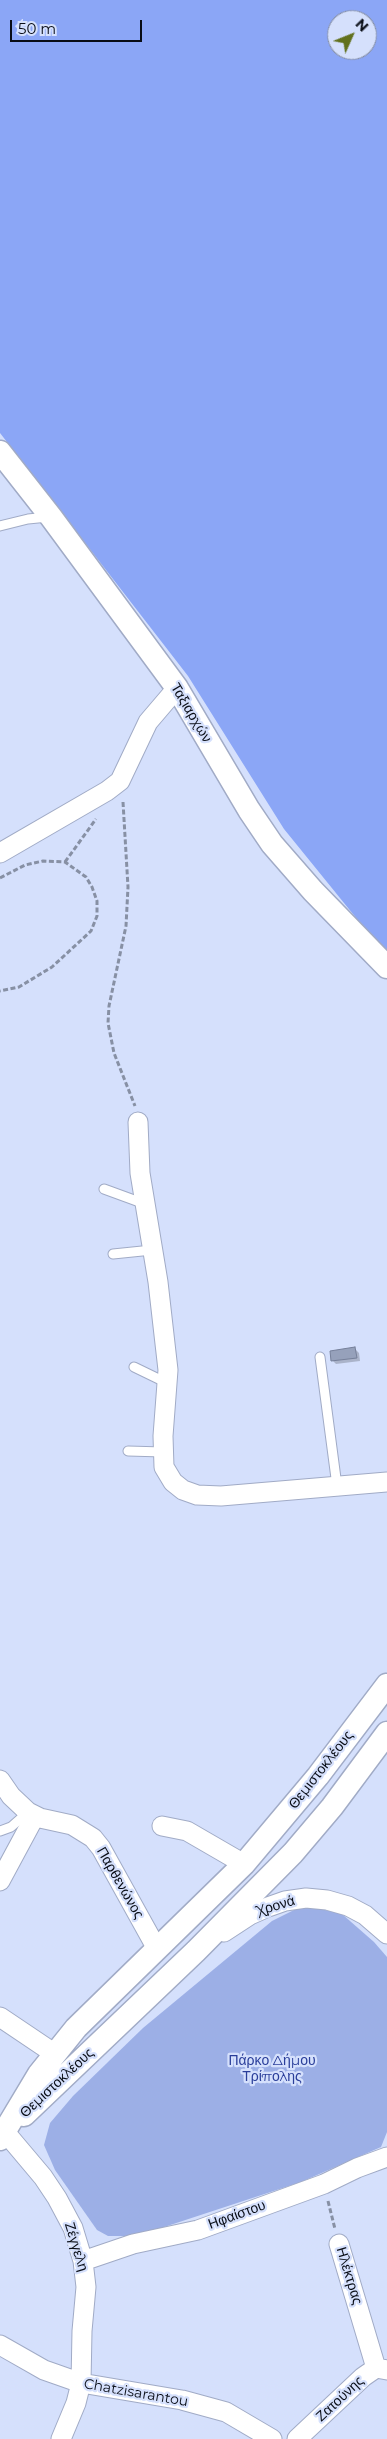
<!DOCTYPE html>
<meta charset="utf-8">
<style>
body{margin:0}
#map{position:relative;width:387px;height:2439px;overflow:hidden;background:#d5e0fc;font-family:Montserrat,sans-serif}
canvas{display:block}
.north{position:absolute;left:327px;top:10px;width:50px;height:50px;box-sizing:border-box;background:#d5e0fc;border:1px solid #838ca0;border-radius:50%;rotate:46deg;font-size:14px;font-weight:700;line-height:20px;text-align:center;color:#090d16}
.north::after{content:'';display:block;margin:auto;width:18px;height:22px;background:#62711d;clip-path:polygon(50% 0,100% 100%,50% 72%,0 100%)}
.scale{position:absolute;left:10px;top:20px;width:132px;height:22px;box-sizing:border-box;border:2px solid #090d16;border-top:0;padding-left:6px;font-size:15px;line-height:18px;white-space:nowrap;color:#090d16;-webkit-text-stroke:4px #d5e0fc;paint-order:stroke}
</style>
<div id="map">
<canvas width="387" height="2439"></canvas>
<div class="north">N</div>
<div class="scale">50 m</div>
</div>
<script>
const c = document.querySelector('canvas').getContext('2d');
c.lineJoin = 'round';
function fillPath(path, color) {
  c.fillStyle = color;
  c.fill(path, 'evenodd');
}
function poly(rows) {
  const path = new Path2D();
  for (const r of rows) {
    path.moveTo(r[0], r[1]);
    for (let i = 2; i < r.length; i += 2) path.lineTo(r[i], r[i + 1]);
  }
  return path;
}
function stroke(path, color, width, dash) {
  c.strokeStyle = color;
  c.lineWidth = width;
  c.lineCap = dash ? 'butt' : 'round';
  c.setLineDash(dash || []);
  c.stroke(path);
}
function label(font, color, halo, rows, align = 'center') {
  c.font = font + ' Montserrat,sans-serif';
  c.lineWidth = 4.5;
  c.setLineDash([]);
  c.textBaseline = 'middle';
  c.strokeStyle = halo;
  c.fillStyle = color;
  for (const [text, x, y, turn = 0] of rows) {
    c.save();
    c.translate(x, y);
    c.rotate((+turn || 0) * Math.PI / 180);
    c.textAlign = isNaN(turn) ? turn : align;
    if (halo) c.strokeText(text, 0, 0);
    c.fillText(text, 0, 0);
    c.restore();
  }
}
const green = poly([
 [304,1905,342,1914,374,1942,387,1957,387,2132,381,2147,301,2182,152,2231,125,2236,108,2236,97,2230,55,2170,44,2145,50,2123,73,2096,143,2028,272,1921]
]);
const forest = poly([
 [0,0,387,0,387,956,284,829,188,676,0,433],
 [337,20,367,20,367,50,337,50]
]);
const shadow = poly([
 [355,1349,359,1353,360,1361,336,1364,332,1360]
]);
const building = poly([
 [355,1347,357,1358,331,1361,330,1351,355,1347]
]);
const path = poly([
 [123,802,128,887,126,926,109,1006,108,1023,114,1053,135,1106],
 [65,862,96,819],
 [0,878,25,865,43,861,65,862,86,877,92,887,97,901,97,916,91,931,52,967,19,987,0,991],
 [328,2201,335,2229]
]);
const service = poly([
 [0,526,28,519,48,517],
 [104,1189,145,1204],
 [113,1254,152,1250],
 [320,1357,337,1486],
 [134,1367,167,1383],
 [128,1451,163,1452],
 [0,1831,11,1827,28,1812]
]);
const minor = poly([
 [0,853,107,791,120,781,148,722,177,688],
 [138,1122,140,1173,158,1282,168,1370,163,1436,164,1467,173,1482,183,1490,197,1495,221,1496,387,1482],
 [0,1780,11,1796,28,1812,40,1818,72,1825,93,1838,101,1848,157,1949],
 [162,1826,187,1831,244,1864],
 [0,1881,35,1816],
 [224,1932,250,1915,268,1907,285,1901,306,1898,327,1900,348,1906,365,1915,387,1934],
 [0,2017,55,2054],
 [5,2132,43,2177,57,2198,73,2228,83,2261,86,2287,82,2331,81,2383,76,2403,61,2439],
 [339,2244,376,2368],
 [83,2261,133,2244,198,2230,324,2184,357,2168,387,2157],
 [0,2345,44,2370,81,2383,182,2400,226,2412,272,2439],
 [297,2439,363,2377,376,2368,387,2370]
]);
const tertiary = poly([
 [0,452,51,517,177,688,249,810,272,844,313,891,387,967],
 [24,2115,196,1951,293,1853,332,1807,387,1733],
 [0,2139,39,2074,76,2028,244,1864,318,1776,387,1685]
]);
const streetNames = [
 ["Ταξιαρχών",191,713,59],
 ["Θεμιστοκλέους",321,1770,-52],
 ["Παρθενώνος",120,1883,60],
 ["Χρονά",276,1906,-17],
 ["Θεμιστοκλέους",57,2083,-43],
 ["Ηφαίστου",237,2215,-20],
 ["Ζέγγελη",76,2247,73],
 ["Ηλέκτρας",349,2276,73],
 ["Chatzisarantou",136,2393,10],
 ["Ζατούνης",340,2399,-43]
];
const parkNames = [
 ["Πάρκο Δήμου",272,2061],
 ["Τρίπολης",272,2077]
];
fillPath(green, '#9cafe6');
fillPath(forest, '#8ba6f6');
fillPath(shadow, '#0003');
fillPath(building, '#96a1bb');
stroke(building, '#757f99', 1);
stroke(service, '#a1abc6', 11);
stroke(minor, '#a1abc6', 21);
stroke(tertiary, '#a1abc6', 25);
stroke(path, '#8790a4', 3, [5, 2.5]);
stroke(service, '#fff', 9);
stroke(minor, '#fff', 19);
stroke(tertiary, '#fff', 22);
label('14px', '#090d16', '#d5e0fc', streetNames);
label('14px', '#2a3e9a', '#d5e0fc', parkNames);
</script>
